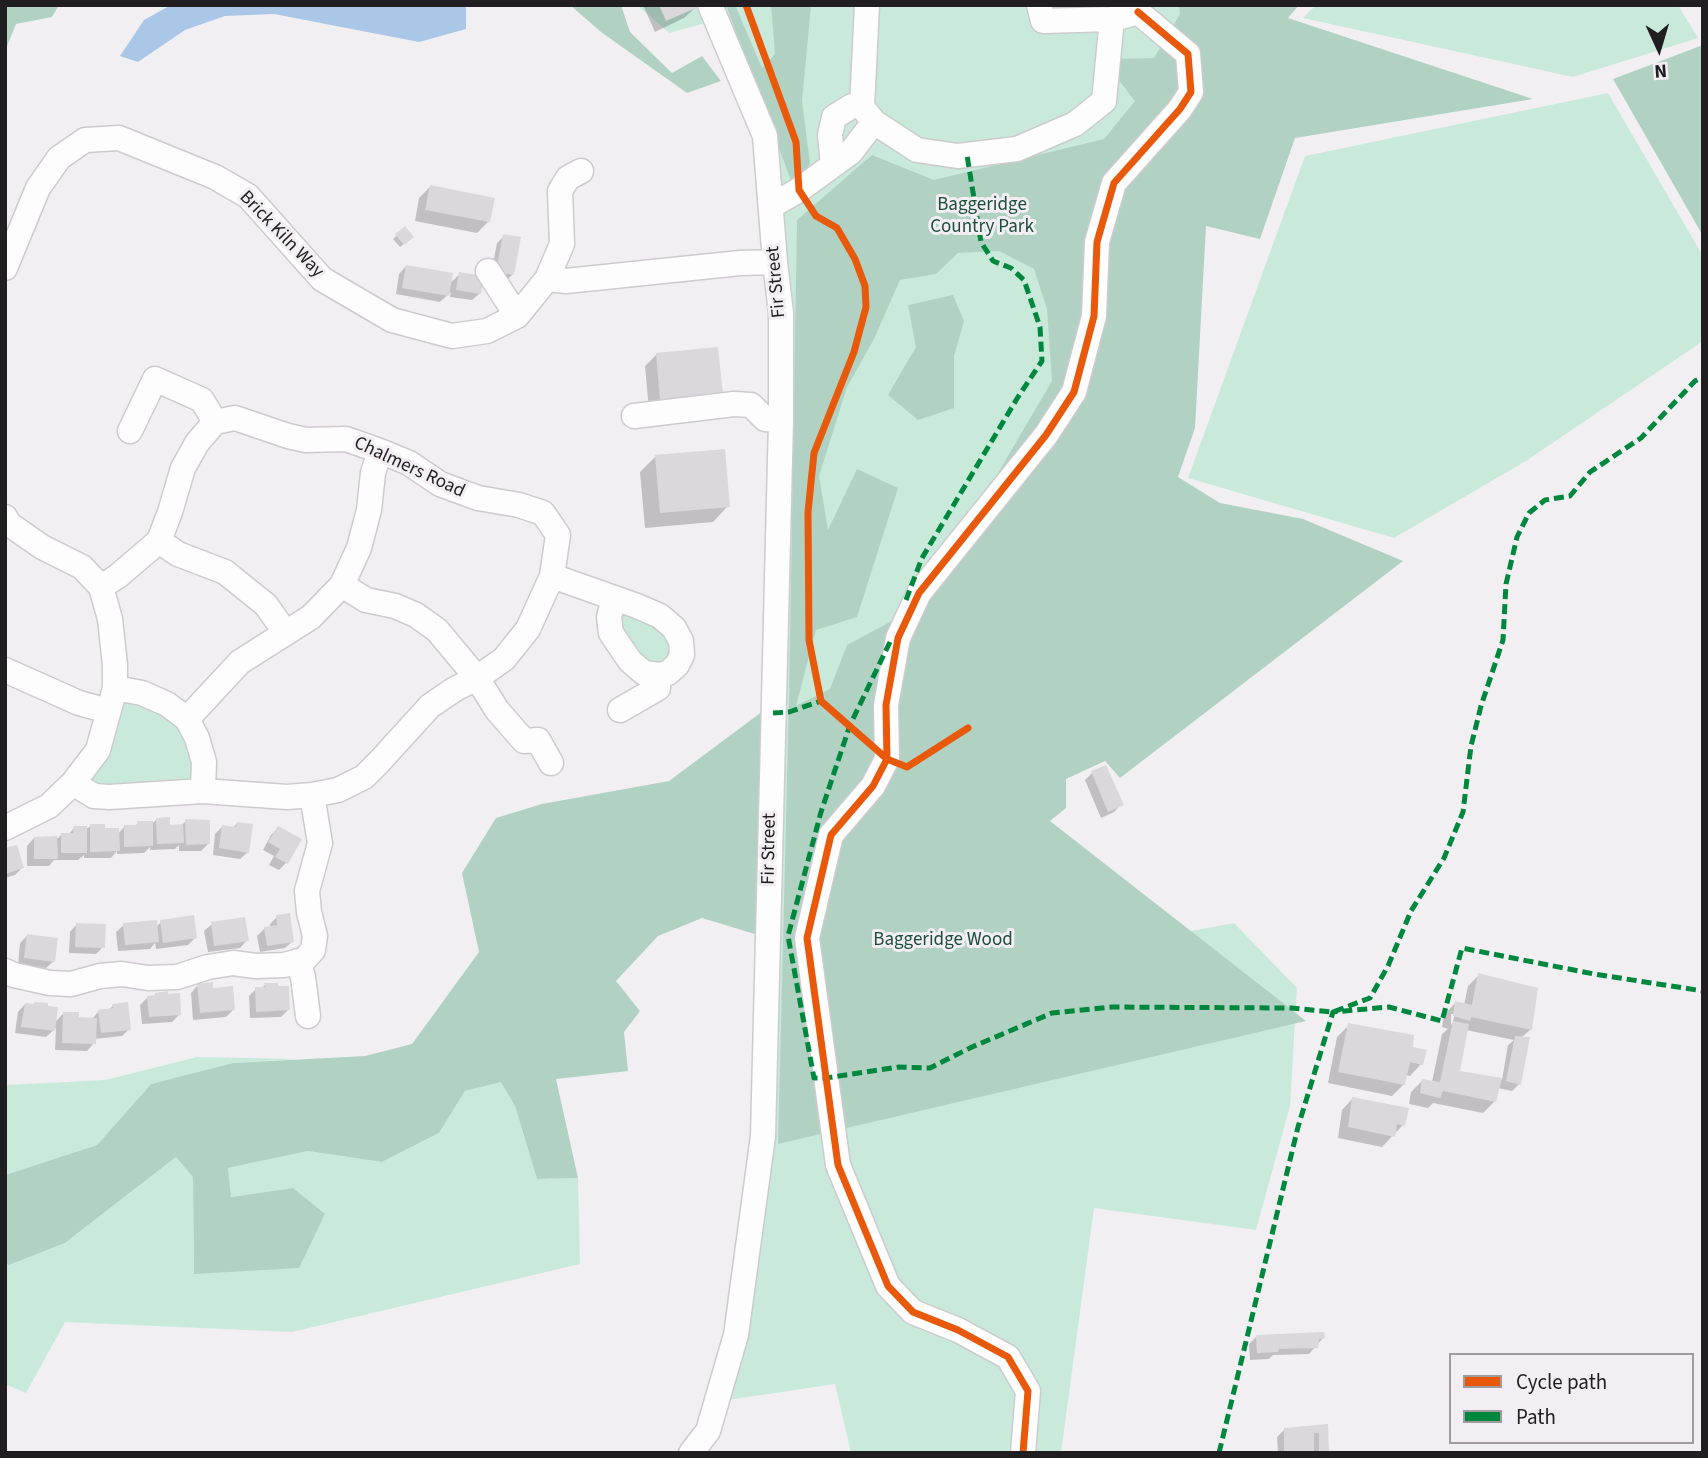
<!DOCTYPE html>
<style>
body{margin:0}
#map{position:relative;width:1708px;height:1458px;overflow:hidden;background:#f2eff3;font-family:"Source Sans 3",sans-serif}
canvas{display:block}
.frame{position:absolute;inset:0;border:7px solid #201e20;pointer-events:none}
.legend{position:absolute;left:1449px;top:1353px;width:245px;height:91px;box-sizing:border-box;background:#f3eef4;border:2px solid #9f9b9f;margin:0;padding:9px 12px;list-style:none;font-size:21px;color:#201e20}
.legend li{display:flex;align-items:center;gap:14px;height:35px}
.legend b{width:35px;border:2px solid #9f9b9f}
.north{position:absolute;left:1624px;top:14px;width:70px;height:70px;-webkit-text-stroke:5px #f3eef4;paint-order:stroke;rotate:176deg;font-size:19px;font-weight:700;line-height:28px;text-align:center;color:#201e20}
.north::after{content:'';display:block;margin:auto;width:24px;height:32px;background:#201e20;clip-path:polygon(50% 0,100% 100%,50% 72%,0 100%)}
</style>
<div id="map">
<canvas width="1708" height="1458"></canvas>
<div class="frame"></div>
<ul class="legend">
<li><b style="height:9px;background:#e8590c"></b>Cycle path</li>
<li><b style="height:9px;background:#00873e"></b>Path</li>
</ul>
<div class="north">N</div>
</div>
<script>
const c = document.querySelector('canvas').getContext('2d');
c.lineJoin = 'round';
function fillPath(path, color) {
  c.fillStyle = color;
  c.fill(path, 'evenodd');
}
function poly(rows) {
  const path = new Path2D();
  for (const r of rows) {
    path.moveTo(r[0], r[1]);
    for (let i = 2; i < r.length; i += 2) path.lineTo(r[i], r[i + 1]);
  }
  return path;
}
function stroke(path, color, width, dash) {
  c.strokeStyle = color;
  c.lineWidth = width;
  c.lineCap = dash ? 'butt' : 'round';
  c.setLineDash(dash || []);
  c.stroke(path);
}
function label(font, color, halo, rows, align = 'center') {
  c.font = font + ' "Source Sans 3",sans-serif';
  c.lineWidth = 6;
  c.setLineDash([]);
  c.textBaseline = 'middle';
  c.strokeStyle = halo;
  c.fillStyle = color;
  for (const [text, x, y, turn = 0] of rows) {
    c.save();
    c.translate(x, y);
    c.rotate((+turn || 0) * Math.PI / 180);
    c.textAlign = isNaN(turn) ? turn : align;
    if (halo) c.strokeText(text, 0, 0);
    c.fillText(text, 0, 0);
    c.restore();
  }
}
const green = poly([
 [637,5,1221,5,971,806,1181,933,1234,923,1297,988,1290,1106,1256,1230,1094,1208,1061,1453,851,1453,835,1384,728,1400,772,1135,773,167,706,23,669,33],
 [1316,5,1678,5,1698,38,1573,77,1303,18],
 [1608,93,1703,256,1703,341,1526,461,1394,538,1188,478,1305,156],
 [624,612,653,620,670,639,670,654,664,663,645,665,616,628,617,616],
 [125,700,164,713,178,728,191,750,194,774,191,780,141,786,94,784,91,776,118,707],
 [197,1057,297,1059,233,1063,151,1084,97,1145,5,1175,5,1085,105,1080],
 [502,1081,515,1106,537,1179,578,1178,580,1264,292,1332,65,1322,26,1393,5,1384,5,1264,9,1265,65,1243,176,1157,193,1176,194,1274,293,1188,230,1197,228,1168,308,1151,382,1162,439,1133,465,1091]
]);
const forest = poly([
 [5,5,59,5,52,17,16,24,5,51],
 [570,5,621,5,630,32,672,73,702,56,721,81,687,93,601,32],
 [726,5,735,5,762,68,775,54,771,5,811,5,802,101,810,164,793,186],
 [1179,5,1299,5,1288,18,1533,99,1295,138,1260,239,1206,226,1195,428,1178,477,1220,503,1303,519,1403,561,1120,778,1105,761,1066,779,1066,808,1050,821,1306,1021,778,1144,789,700,797,220,872,155,934,180,1104,139,1135,101,1114,74,1118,59,1154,58,1180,14],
 [999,251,1034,269,1047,309,1052,381,920,606,847,645,830,689,796,706,816,630,857,617,898,488,857,469,828,530,819,476,847,387,874,339,900,280,936,274,958,253],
 [1703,45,1703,236,1613,79],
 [953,295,964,321,954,356,954,408,918,420,888,395,916,347,908,305],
 [763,711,758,935,702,918,658,936,616,981,640,1011,624,1032,628,1071,556,1079,578,1178,537,1179,515,1106,501,1082,465,1091,439,1133,382,1162,308,1151,228,1168,231,1197,293,1188,325,1214,299,1268,194,1274,193,1177,176,1157,65,1243,9,1265,5,1264,5,1175,97,1145,151,1084,233,1063,365,1056,412,1044,479,952,462,873,496,818,542,804,669,781]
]);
const water = poly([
 [171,5,466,5,466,29,419,42,274,14,225,16,185,30,138,62,120,56,144,20]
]);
const shadow = poly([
 [643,5,695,5,696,7,684,18,655,32],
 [430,187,488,222,477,233,415,221,419,198],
 [405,228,412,237,400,247,393,239],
 [504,236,512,275,505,282,490,279,497,243],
 [406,266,449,284,460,274,480,293,472,300,450,297,451,292,440,302,396,294,399,274],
 [657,354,721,394,649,410,645,366],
 [655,457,728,506,713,522,645,528,640,472],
 [1092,773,1122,804,1114,812,1101,818,1085,780],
 [157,819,168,826,181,826,186,821,208,844,201,851,179,851,179,845,175,849,150,850,150,847,144,853,117,854,117,851,111,858,84,858,84,855,78,860,54,860,49,866,27,866,27,846,34,838,58,838,61,835,68,835,74,828,88,828,90,826,118,834,124,827,134,827,138,823,151,825],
 [237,823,248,852,240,859,213,855,215,834,223,826,233,828],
 [278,828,299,840,286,863,279,870,269,865,274,856,263,850,271,835],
 [5,850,22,868,15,875,5,878],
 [277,917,293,941,285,948,260,952,257,936,265,928,270,928,270,924],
 [161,922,195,938,188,945,156,949,155,943,150,949,118,951,116,932,124,925,156,927],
 [77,924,103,947,96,954,69,953,70,932],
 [212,924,247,940,240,948,208,952,204,931],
 [27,936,54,961,46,968,18,965,20,943],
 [1479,975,1536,990,1530,1030,1521,1038,1519,1084,1512,1091,1498,1088,1495,1101,1483,1113,1433,1103,1428,1108,1409,1104,1411,1092,1422,1081,1432,1082,1442,1034,1448,1029,1442,1027,1444,1015,1455,1003,1464,1005,1468,986],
 [1451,1014,1455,1014,1452,1025,1451,1024],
 [1466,1030,1514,1040,1508,1045,1502,1080,1458,1073],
 [198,985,212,990,233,1010,226,1017,193,1020,191,993],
 [265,985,288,1010,281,1017,250,1018,249,996,256,989,261,989],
 [148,997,180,1014,172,1022,142,1024,140,1005],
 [25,1004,55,1022,64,1013,77,1019,91,1020,99,1011,108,1010,113,1006,129,1029,122,1036,95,1039,94,1043,87,1051,55,1050,56,1028,46,1037,15,1033,18,1012],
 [1349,1025,1411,1048,1421,1064,1410,1076,1406,1075,1404,1084,1392,1096,1328,1083,1337,1037],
 [1353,1098,1403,1125,1382,1147,1338,1138,1342,1110],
 [1256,1337,1323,1338,1309,1354,1273,1355,1269,1359,1250,1360,1249,1344],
 [1326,1425,1327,1450,1325,1453,1278,1453,1277,1437,1285,1429]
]);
const building = poly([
 [659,5,697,5,698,7,666,21],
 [430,185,495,198,490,222,425,210],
 [405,226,414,237,404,245,395,234],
 [503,234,521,237,514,275,496,272],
 [406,265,453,273,449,296,402,288],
 [459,272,484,276,481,294,456,290],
 [718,347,723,394,660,400,656,353],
 [725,449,730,507,660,513,655,455],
 [1106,765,1124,805,1108,812,1091,771],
 [170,817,170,825,183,824,184,843,157,844,156,818],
 [185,819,210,820,210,844,186,845],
 [137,821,153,821,153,846,124,847,124,825,137,825],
 [237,822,253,824,249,853,219,848,222,825,236,827],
 [90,824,105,824,105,828,119,828,120,851,90,852],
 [74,826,87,826,87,853,61,853,61,833,73,833],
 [278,826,302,839,288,864,275,857,280,849,268,842],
 [57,836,58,859,34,859,34,837],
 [17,845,24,868,5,874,5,848],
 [290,913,294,942,267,946,264,927,277,925,276,915],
 [194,915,197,938,163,943,160,920],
 [245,917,249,941,214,946,211,922],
 [157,920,159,942,125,945,123,923],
 [76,923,106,924,105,948,75,947],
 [27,934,58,938,55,962,24,958],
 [1478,973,1538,988,1532,1030,1471,1017,1470,1021,1453,1016,1455,1001,1472,1005],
 [213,982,213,988,233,986,235,1010,200,1013,197,984],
 [264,983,278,983,278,986,289,986,290,1010,256,1012,255,987,265,987],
 [168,991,168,994,180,993,181,1015,149,1017,147,996,155,995,155,993],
 [34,1002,48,1003,48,1006,58,1007,55,1031,21,1027,25,1003,34,1004],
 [128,1002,131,1030,101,1033,98,1010,113,1008,112,1004],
 [63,1012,79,1012,79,1017,97,1018,96,1044,62,1043],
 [1453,1021,1469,1024,1460,1071,1502,1078,1496,1102,1443,1091,1440,1098,1420,1093,1422,1079,1440,1082],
 [1348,1023,1414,1035,1413,1047,1427,1050,1423,1065,1410,1062,1405,1085,1338,1072],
 [1515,1036,1530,1037,1521,1085,1506,1081],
 [1352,1097,1409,1108,1405,1126,1397,1124,1395,1137,1348,1127],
 [1324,1332,1325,1338,1319,1339,1318,1348,1279,1349,1278,1352,1257,1353,1256,1335],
 [1328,1424,1329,1451,1319,1451,1319,1433,1314,1433,1314,1452,1284,1453,1284,1428]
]);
const minor = poly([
 [867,5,862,107,874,122,917,150,958,156,1017,149,1075,124,1104,101,1112,19],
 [1039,5,1043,21,1112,19,1128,15],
 [833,165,830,135,834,117,852,106],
 [771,206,799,190,851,152,874,122],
 [5,268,38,188,59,158,85,140,119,138,215,177,248,196,322,279,392,320,452,336,487,331,517,316,547,279,562,244,560,191,568,178,581,171],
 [488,271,517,316],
 [547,279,566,281,740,263,775,262],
 [634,416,734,404,751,405,765,419,781,420],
 [130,431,155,379,202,400,215,422],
 [5,517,9,524,42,547,82,567,101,587,110,619,115,665,115,688,98,750,73,783,49,806,5,828],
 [159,541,178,554,225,572,266,605,285,632],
 [552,576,637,606,660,616,674,628,681,641,682,655,677,665,668,673,659,675,644,673,630,661,611,633,609,617,614,598],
 [342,585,366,600,395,606,416,615,437,630,477,678,497,710,524,741,538,740,551,763],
 [5,670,79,703,108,711],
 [115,688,142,693,167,704,187,719,197,738,204,762,203,791],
 [620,710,658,688,659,675],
 [187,719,240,662,311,617,342,585,359,548,369,510,373,473,380,451],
 [73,783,94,796,109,797,203,791,287,797,312,795,338,790,364,777,379,762,430,706,455,689,477,678,504,659,528,629,552,576,558,535,543,513,519,505,478,498,440,484,409,463,380,451,346,439,306,440,288,436,235,418,215,422,197,443,183,468,170,512,159,541,118,576,101,587],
 [298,961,303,977,308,1016],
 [5,971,14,975,50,983,71,984,100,976,122,974,148,978,177,977,208,967,233,963,256,966,284,965,304,960,313,950,315,936,309,912,307,891,320,843,312,795],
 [691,1453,708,1431,736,1335,763,1136,781,420,781,313,775,262,765,136,710,5],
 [1023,1453,1028,1391,1008,1357,958,1330,913,1312,888,1286,838,1165,807,938,831,835,873,786,887,759,886,705,898,638,919,593,1046,435,1074,392,1094,316,1097,242,1114,183,1180,109,1191,92,1188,54,1138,12,1138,5]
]);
const quiet = poly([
 [906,600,922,558,1018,397,1042,361,1040,327,1024,280,1011,268,993,261,981,242,967,155],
 [890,642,850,725,821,812,788,936,814,1078,826,1078,899,1067,930,1068,972,1047,1052,1013,1112,1007,1291,1008,1333,1012,1370,998,1388,966,1411,911,1444,858,1463,812,1471,746,1481,706,1503,640,1506,584,1517,537,1529,513,1545,500,1570,496,1590,472,1641,438,1695,381,1703,377],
 [773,713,789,712,821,701],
 [1219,1453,1298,1127,1333,1012,1389,1007,1442,1021,1462,948,1594,974,1703,991]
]);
const cycleway = poly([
 [746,5,796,142,799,190,816,216,837,228,855,259,865,286,866,307,854,352,814,453,808,512,809,640,821,701,887,759,907,767,968,728],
 [1023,1453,1028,1391,1008,1357,958,1330,913,1312,888,1286,838,1165,807,938,831,835,873,786,887,759,886,705,898,638,919,593,1046,435,1074,392,1094,316,1097,242,1114,183,1180,109,1191,92,1188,54,1138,12]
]);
const parkNames = [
 ["Baggeridge",982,206],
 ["Country Park",982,228],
 ["Baggeridge Wood",943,941]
];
const streetNames = [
 ["Brick Kiln Way",281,235,46],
 ["Fir Street",777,282,-95],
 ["Chalmers Road",409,468,25],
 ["Fir Street",770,849,-89]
];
fillPath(green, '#c9eadb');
fillPath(forest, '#b1d2c3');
fillPath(water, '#abc7e8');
fillPath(shadow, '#0003');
fillPath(building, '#dad8db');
stroke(minor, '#cdcbcd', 27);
stroke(minor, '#fdfdfd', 24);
stroke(quiet, '#00873e', 5, [10, 5]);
stroke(cycleway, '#e8590c', 7);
label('19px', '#1c4f39', '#f3eef4', parkNames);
label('19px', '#201e20', '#f3eef4', streetNames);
</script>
